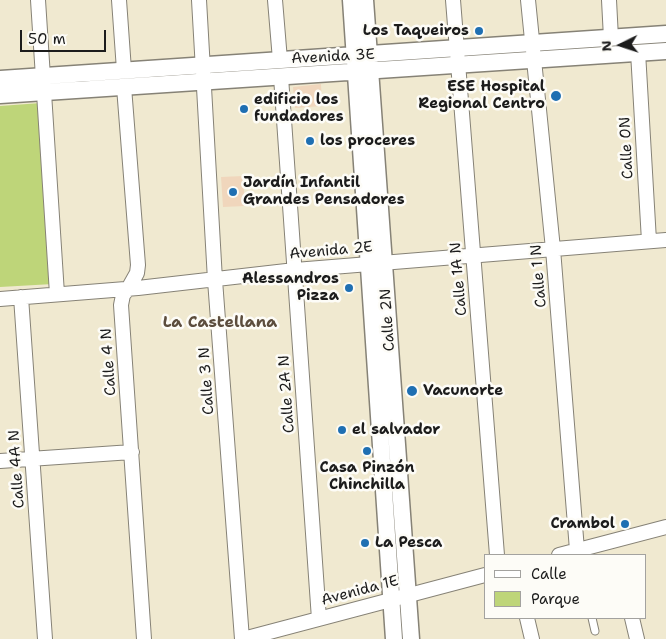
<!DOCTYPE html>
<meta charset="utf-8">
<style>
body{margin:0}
#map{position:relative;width:666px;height:639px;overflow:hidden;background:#f0e9d0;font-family:"Shantell Sans",sans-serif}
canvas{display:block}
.legend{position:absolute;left:484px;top:554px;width:162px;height:65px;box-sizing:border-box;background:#fdfcf7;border:1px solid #a3a29f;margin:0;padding:6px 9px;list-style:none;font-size:15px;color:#1c1c1c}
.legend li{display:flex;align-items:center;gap:10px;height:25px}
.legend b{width:25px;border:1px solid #a3a29f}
.north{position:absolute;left:596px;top:20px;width:50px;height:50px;-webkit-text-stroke:4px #fdfcf7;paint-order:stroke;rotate:266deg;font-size:14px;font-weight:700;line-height:20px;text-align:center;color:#1c1c1c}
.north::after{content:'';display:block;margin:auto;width:18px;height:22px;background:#1c1c1c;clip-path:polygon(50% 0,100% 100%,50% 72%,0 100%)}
.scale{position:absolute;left:20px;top:30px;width:86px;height:22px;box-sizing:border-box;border:2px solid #1c1c1c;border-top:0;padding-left:6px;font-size:15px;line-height:18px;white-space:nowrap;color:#1c1c1c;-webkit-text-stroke:4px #fdfcf7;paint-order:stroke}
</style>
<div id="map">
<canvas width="666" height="639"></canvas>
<ul class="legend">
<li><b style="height:6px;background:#fff"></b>Calle</li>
<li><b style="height:14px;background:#bed579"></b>Parque</li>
</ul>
<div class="north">N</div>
<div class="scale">50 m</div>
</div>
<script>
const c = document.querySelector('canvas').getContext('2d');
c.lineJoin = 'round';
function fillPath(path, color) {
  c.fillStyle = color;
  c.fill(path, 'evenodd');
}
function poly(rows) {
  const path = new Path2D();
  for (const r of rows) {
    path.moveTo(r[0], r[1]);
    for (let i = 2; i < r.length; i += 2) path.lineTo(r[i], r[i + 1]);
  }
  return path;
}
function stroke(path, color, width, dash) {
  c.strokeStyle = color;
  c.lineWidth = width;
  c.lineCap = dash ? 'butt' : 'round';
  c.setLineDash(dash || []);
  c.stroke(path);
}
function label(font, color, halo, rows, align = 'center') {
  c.font = font + ' "Shantell Sans",sans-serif';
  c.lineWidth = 5;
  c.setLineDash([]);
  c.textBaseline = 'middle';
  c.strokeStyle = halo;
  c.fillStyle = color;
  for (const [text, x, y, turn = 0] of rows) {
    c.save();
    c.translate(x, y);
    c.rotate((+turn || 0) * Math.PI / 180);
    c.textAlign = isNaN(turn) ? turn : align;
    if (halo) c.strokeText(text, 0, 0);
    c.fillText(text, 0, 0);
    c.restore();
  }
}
const built = poly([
 [321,84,322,106,295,108,293,87],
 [243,176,245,206,223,207,221,177]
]);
const green = poly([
 [41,103,53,284,0,287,0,106]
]);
const service = poly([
 [592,618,595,631]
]);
const minor = poly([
 [38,0,57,294],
 [119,0,124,70],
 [199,0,215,280,242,639],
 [275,0,280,60],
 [453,0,497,555],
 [528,0,553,249,577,550],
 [609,0,611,38],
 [638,52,649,241],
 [281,77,319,619],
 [124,87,138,265,137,273,128,289,123,295,121,305,144,639],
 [21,297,45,639],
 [0,299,138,288,295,270,666,240],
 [0,461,132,452],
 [559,555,666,527],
 [527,618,532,639],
 [632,618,637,639],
 [243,639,485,575]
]);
const tertiary = poly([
 [351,0,394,639],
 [365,0,411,639],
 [0,79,666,34],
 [0,95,666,51]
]);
const markers = [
 [479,31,5,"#1f6fb2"],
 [556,96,6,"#1f6fb2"],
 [244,109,5,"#1f6fb2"],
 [310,141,5,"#1f6fb2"],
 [233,192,5,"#1f6fb2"],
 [349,288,5,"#1f6fb2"],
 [412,391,6,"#1f6fb2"],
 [342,430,5,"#1f6fb2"],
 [367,451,5,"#1f6fb2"],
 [625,524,5,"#1f6fb2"],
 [365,543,5,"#1f6fb2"]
];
const poiNames = [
 ["Los Taqueiros",469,31,"right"],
 ["ESE Hospital",545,87,"right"],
 ["Regional Centro",545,104,"right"],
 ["edificio los",254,100],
 ["fundadores",254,117],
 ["los proceres",320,141],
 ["Jardín Infantil",243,183],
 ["Grandes Pensadores",243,200],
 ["Alessandros",339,279,"right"],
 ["Pizza",339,296,"right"],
 ["Vacunorte",423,391],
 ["el salvador",352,430],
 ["Casa Pinzón",367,468,"center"],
 ["Chinchilla",367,485,"center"],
 ["Crambol",615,524,"right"],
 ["La Pesca",375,543]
];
const streetNames = [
 ["Avenida 3E",333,57,-3],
 ["Calle 0N",627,148,-93],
 ["Avenida 2E",331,251,-5],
 ["Calle 1 N",539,276,-95],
 ["Calle 1A N",459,279,-95],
 ["Calle 2N",388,320,-94],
 ["Calle 4 N",109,362,-94],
 ["Calle 3 N",207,381,-94],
 ["Calle 2A N",287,394,-94],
 ["Calle 4A N",17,469,-94],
 ["Avenida 1E",360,591,-15]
];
const neighbourhoodNames = [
 ["La Castellana",220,323]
];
fillPath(built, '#f0d6bc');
fillPath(green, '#bed579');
stroke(service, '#868276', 9);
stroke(minor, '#868276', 16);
stroke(tertiary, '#868276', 19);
stroke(service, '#fff', 7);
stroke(minor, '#fff', 14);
stroke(tertiary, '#fff', 16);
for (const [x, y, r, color] of markers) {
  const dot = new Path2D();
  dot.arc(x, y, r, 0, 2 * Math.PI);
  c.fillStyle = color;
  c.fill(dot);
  stroke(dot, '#fdfcf7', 2);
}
label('bold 15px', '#1c1c1c', '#fdfcf7', poiNames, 'left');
label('15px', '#1c1c1c', '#fdfcf7', streetNames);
label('bold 16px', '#5c4d3d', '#fdfcf7', neighbourhoodNames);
</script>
